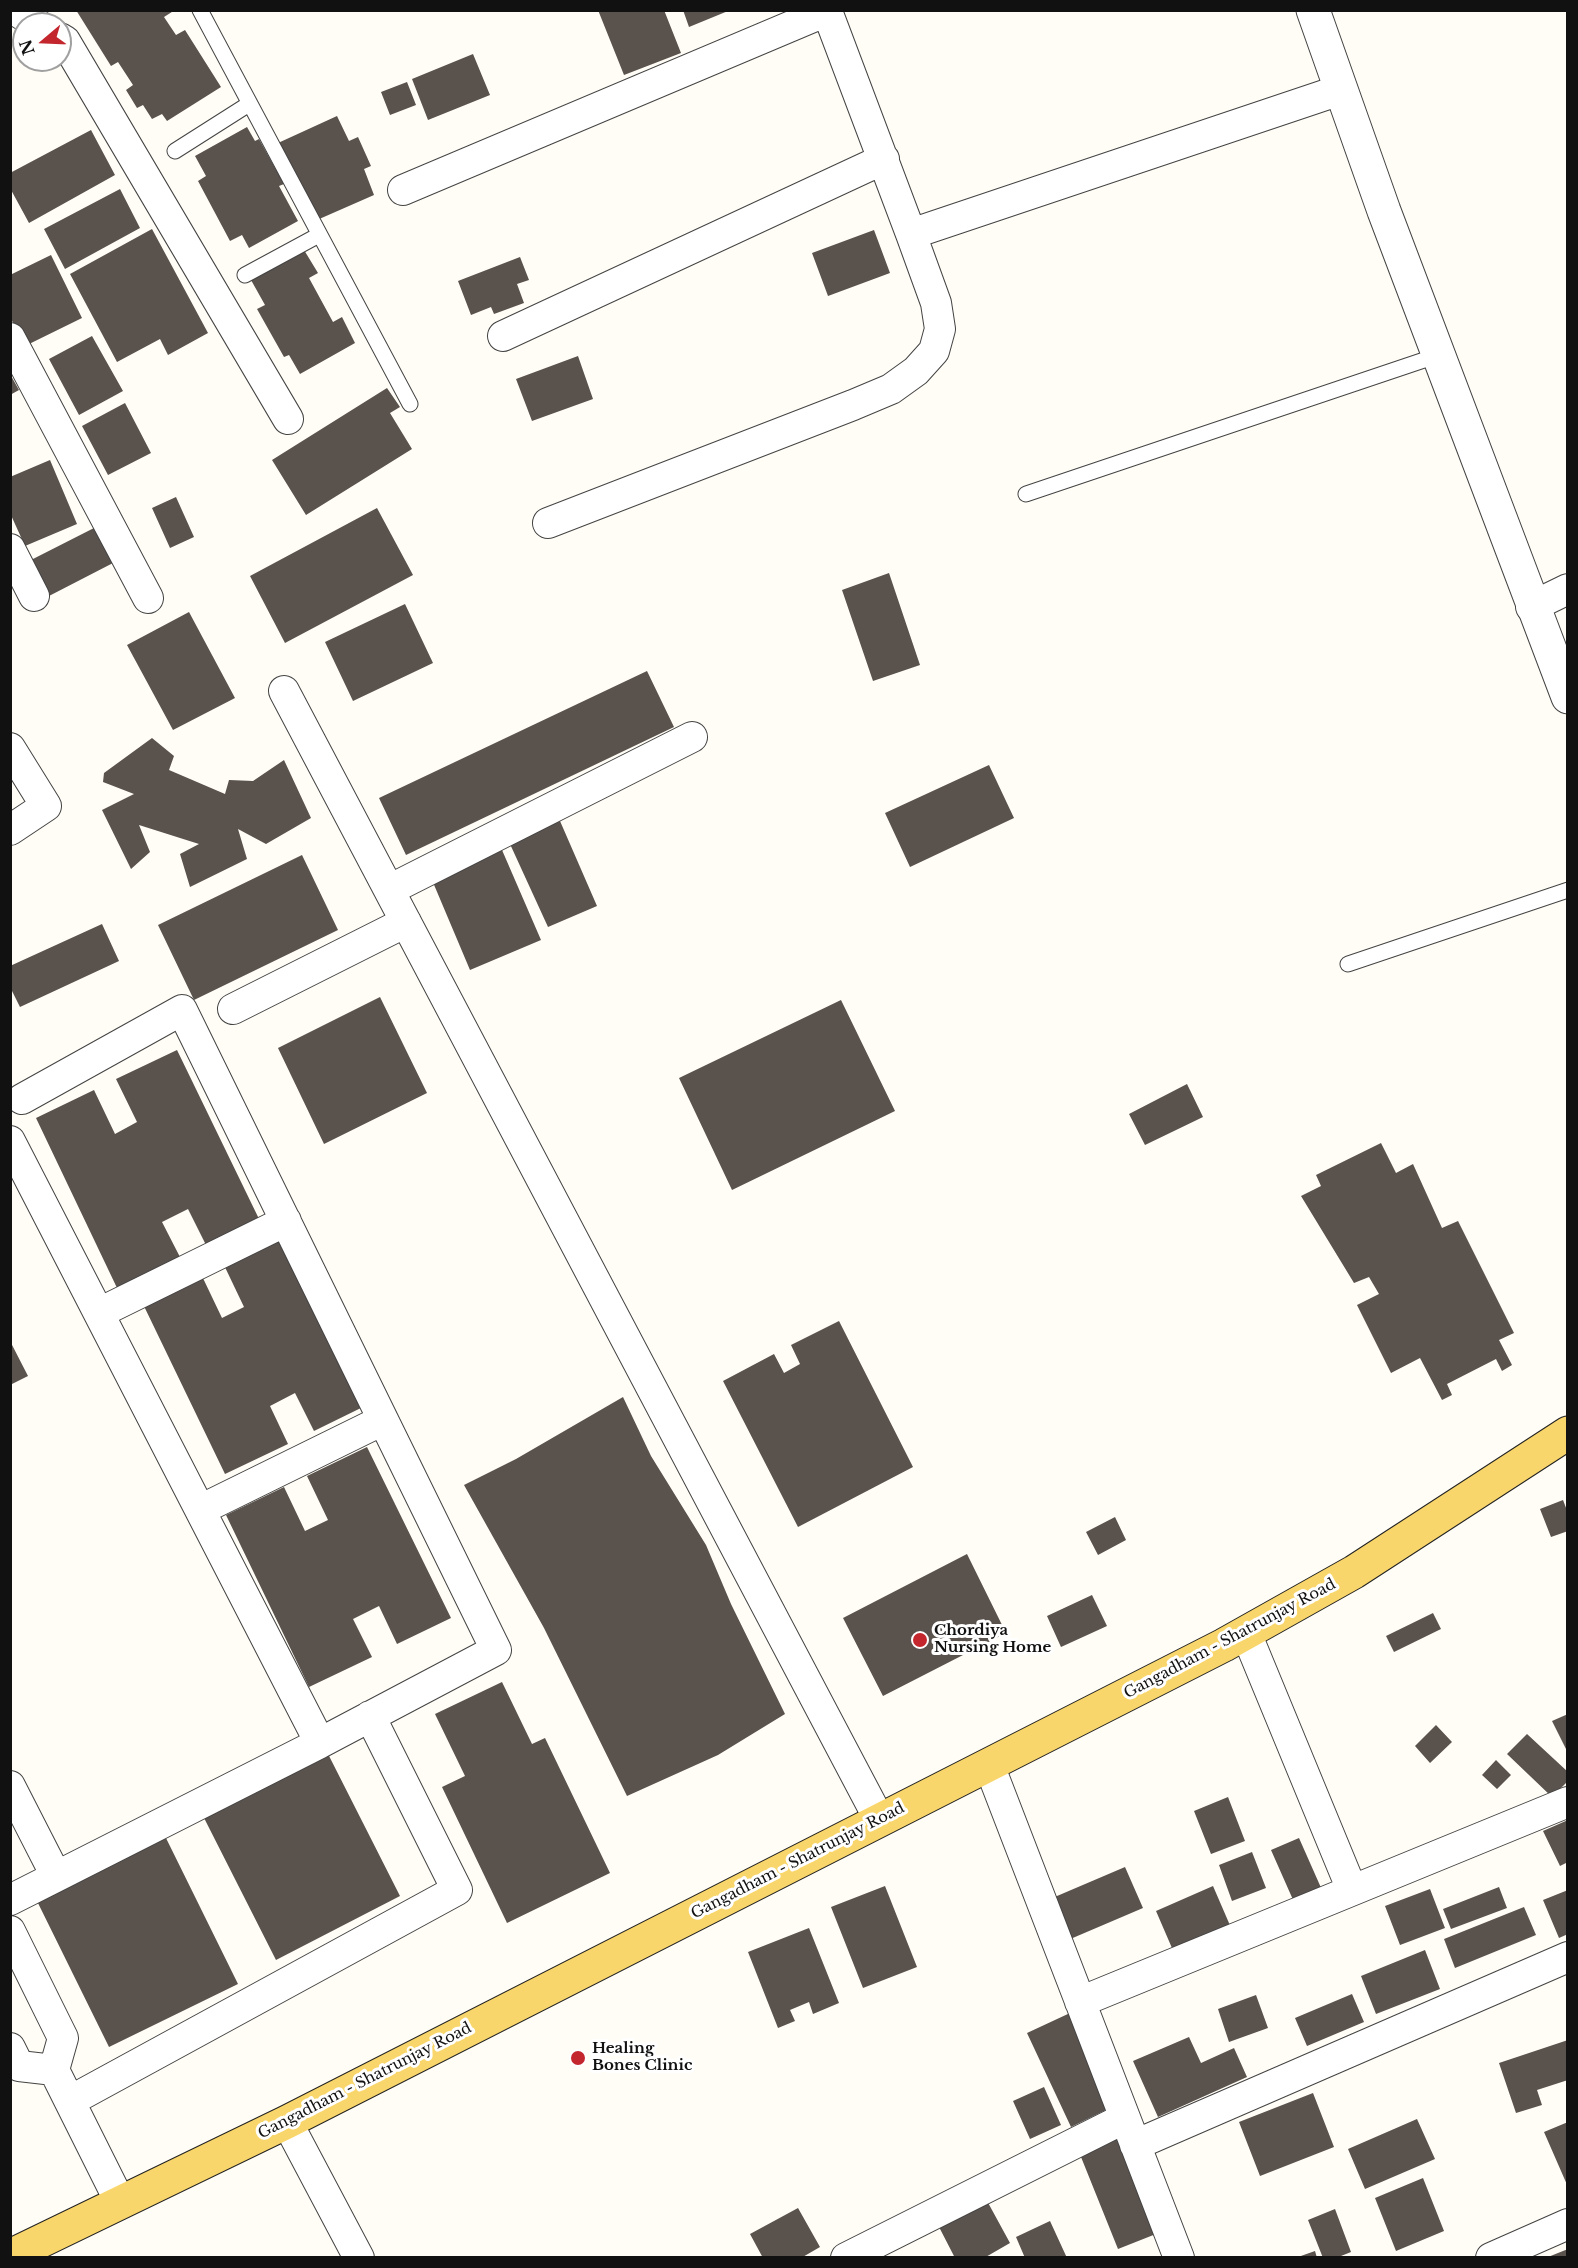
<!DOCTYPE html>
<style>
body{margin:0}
#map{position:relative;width:1578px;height:2268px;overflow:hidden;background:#fffdf5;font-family:"Libre Baskerville",serif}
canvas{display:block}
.frame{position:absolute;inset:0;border:12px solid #111;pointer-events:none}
.north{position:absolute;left:12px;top:12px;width:60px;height:60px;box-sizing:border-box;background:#fff;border:2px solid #a0a0a0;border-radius:50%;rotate:251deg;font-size:16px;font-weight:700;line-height:24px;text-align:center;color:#111}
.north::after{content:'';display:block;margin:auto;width:21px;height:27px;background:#c4262e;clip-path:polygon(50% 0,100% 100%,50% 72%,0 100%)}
</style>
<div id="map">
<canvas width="1578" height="2268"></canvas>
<div class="frame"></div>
<div class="north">N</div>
</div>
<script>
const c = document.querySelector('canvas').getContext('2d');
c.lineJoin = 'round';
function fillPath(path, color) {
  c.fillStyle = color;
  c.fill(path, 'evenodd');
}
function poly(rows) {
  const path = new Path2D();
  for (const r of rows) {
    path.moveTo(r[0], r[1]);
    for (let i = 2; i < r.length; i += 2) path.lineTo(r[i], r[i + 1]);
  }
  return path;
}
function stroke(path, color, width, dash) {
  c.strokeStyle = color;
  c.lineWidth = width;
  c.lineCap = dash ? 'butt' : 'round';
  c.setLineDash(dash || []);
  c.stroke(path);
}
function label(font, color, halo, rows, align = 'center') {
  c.font = font + ' "Libre Baskerville",serif';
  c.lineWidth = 6;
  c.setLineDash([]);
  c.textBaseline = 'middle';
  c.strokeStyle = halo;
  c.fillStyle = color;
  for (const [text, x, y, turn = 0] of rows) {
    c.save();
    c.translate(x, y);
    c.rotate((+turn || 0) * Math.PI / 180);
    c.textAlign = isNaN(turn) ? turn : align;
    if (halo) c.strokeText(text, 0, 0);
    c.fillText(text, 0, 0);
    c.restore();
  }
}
const building = poly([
 [76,10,175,10,164,17,176,35,185,30,221,87,167,121,162,114,152,119,143,105,137,108,126,90,133,85,118,62,111,66],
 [598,10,664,10,681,53,624,75],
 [683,10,728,10,728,11,689,27],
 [473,54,490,95,428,120,412,79],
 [407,82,416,105,390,115,381,92],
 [337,116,349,141,358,137,371,166,364,169,374,195,317,220,278,143],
 [247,127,255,141,259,139,284,184,279,186,298,221,249,248,242,235,230,241,198,181,206,176,195,156],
 [91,130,115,175,29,223,10,188,10,173],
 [120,189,140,228,65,269,44,229],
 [152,229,208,333,168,355,160,339,117,362,70,274],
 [874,230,890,273,828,296,812,253],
 [304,250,318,273,309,278,333,322,342,317,355,343,300,374,289,355,284,357,257,309,265,305,251,280],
 [51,255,82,318,25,346,10,317,10,275],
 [520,257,529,280,517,284,524,303,494,314,491,307,471,315,458,281],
 [92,336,123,391,79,415,49,359],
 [578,356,593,399,532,421,516,379],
 [10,374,19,390,10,395],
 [387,388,400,407,390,413,412,449,306,515,272,460],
 [125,403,151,453,108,475,82,426],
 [50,460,77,524,25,546,10,513,10,477],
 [176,497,194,537,170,548,152,508],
 [377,508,413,575,285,643,250,576],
 [94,528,113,563,49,596,31,560],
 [889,573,920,665,873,681,842,590],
 [405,604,433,663,353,701,325,642],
 [189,612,235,698,173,730,127,645],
 [647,671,674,727,406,855,379,798],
 [152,738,174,756,169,770,225,794,229,780,253,781,284,760,311,818,266,844,238,829,247,859,190,887,180,854,199,844,139,825,150,852,131,869,102,810,134,794,103,782,104,773],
 [989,765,1014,818,910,867,885,813],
 [560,821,597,906,548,927,510,844],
 [502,850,541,940,470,970,432,880],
 [302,855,338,930,194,1000,158,925],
 [102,924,119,961,20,1007,10,987,10,966],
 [380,997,427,1093,324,1144,278,1048],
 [841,1000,895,1111,732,1190,679,1078],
 [177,1050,260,1221,207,1247,188,1209,162,1222,181,1259,118,1290,36,1118,94,1090,115,1134,137,1122,116,1079],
 [1187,1084,1203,1117,1145,1145,1129,1114],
 [1381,1143,1396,1173,1413,1164,1442,1228,1458,1221,1514,1333,1499,1340,1512,1365,1502,1371,1496,1359,1447,1384,1452,1395,1442,1400,1420,1358,1391,1373,1357,1305,1379,1294,1369,1277,1354,1283,1301,1196,1321,1186,1316,1175],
 [284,1233,367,1405,314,1431,295,1393,270,1406,288,1444,225,1474,142,1302,201,1274,222,1318,244,1307,223,1263],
 [839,1321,913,1467,798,1527,723,1381,774,1354,784,1373,800,1364,791,1345],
 [10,1341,28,1376,10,1385],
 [623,1397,651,1456,706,1545,731,1604,785,1714,718,1755,627,1796,544,1628,464,1485,516,1459],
 [367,1447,451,1618,397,1644,379,1606,353,1619,372,1657,309,1687,226,1515,284,1487,305,1531,328,1520,307,1476],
 [1563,1500,1568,1513,1568,1531,1551,1537,1540,1509],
 [1115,1517,1126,1540,1098,1555,1086,1532],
 [967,1554,1006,1633,883,1696,843,1618],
 [1092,1595,1107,1626,1061,1647,1047,1616],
 [1433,1613,1441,1629,1394,1652,1386,1636],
 [502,1682,532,1744,545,1738,610,1873,507,1923,442,1787,465,1776,435,1714],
 [1568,1714,1568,1753,1552,1721],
 [1436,1725,1452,1742,1430,1763,1415,1746],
 [1527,1734,1568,1772,1568,1781,1552,1797,1507,1754],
 [325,1748,400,1896,276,1960,201,1812],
 [1496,1760,1511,1775,1497,1789,1482,1775],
 [1228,1797,1245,1841,1211,1854,1194,1811],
 [1568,1820,1568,1862,1560,1866,1543,1831],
 [164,1834,238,1984,109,2047,35,1897],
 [1299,1838,1322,1890,1294,1902,1271,1850],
 [1252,1852,1266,1888,1232,1901,1219,1865],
 [1125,1867,1143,1908,1068,1940,1050,1899],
 [885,1886,917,1967,863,1988,831,1907],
 [1213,1886,1232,1930,1175,1955,1156,1911],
 [1499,1887,1507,1908,1451,1929,1443,1909],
 [1430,1889,1445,1928,1400,1945,1385,1906],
 [1568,1890,1568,1934,1559,1938,1543,1900],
 [1524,1907,1536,1935,1455,1968,1444,1939],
 [809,1928,839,2003,813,2014,809,2002,790,2010,795,2021,778,2028,748,1952],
 [1425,1950,1440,1989,1376,2014,1361,1976],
 [1352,1994,1364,2022,1307,2046,1295,2018],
 [1256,1995,1268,2028,1229,2042,1218,2009],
 [1070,2013,1114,2106,1071,2127,1027,2033],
 [1189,2037,1201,2063,1234,2048,1247,2077,1158,2117,1133,2061],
 [1568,2040,1568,2080,1537,2090,1542,2105,1516,2113,1499,2063],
 [1044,2087,1061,2125,1030,2139,1013,2101],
 [1313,2093,1334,2147,1260,2176,1239,2122],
 [1417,2119,1435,2159,1365,2189,1348,2149],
 [1568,2122,1568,2187,1544,2132],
 [1122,2135,1161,2232,1118,2249,1079,2152],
 [1423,2178,1444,2231,1396,2251,1375,2198],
 [986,2199,1010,2243,984,2258,955,2258,938,2225],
 [798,2208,820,2247,801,2258,763,2258,750,2234],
 [1335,2209,1351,2252,1336,2258,1323,2258,1308,2220],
 [1050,2221,1067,2258,1025,2258,1016,2237],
 [1568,2249,1568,2258,1548,2258,1548,2257],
 [1315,2251,1317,2258,1298,2258,1298,2257]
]);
const service = poly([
 [200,10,410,404],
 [175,151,249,104],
 [245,275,319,235],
 [1026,494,1439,355],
 [1348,964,1568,890]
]);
const minor = poly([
 [15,10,37,24],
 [60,38,65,41,288,419],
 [403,190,827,11,911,234,1340,90],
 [503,336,884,159],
 [10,338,148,598],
 [548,523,853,405,891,389,916,371,934,351,940,329,936,303,911,234],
 [10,549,34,596],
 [1531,607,1568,589],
 [284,691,879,1819],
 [10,748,46,806,10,830],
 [389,890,692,737],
 [233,1009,406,922],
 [22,1099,182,1010,496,1650,320,1743],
 [10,1141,320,1743,10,1900],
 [99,1313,286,1221],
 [200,1510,383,1420],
 [1246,1633,1352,1890],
 [989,1765,1179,2258],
 [10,1786,56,1876],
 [10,1931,63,2038,54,2070,120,2202],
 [1080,2002,1568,1802],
 [10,2048,19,2066,54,2070],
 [70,2101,457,1890,370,1716],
 [287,2122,359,2258],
 [1135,2145,1568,1957],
 [846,2258,1123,2119],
 [1491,2258,1568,2224]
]);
const tertiary = poly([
 [1313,10,1384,211,1568,697]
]);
const primary = poly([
 [10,2256,287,2122,1224,1645,1354,1572,1568,1433]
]);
const markers = [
 [920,1640,8,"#c4262e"],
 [578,2058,8,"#c4262e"]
];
const poiNames = [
 ["Chordiya",934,1631],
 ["Nursing Home",934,1648],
 ["Healing",592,2049],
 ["Bones Clinic",592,2066]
];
const streetNames = [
 ["Gangadham - Shatrunjay Road",1230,1639,-28],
 ["Gangadham - Shatrunjay Road",798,1861,-27],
 ["Gangadham - Shatrunjay Road",365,2081,-27]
];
fillPath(building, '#5a524d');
stroke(service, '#444', 17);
stroke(minor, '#444', 32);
stroke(tertiary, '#444', 35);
stroke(primary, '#222', 35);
stroke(service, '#fff', 15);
stroke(minor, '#fff', 30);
stroke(tertiary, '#fff', 33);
stroke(primary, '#f9d66b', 33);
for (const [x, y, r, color] of markers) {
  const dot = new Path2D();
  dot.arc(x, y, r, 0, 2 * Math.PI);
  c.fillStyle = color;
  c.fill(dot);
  stroke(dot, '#fff', 2);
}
label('bold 15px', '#111', '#fff', poiNames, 'left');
label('15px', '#111', '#fff', streetNames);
</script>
